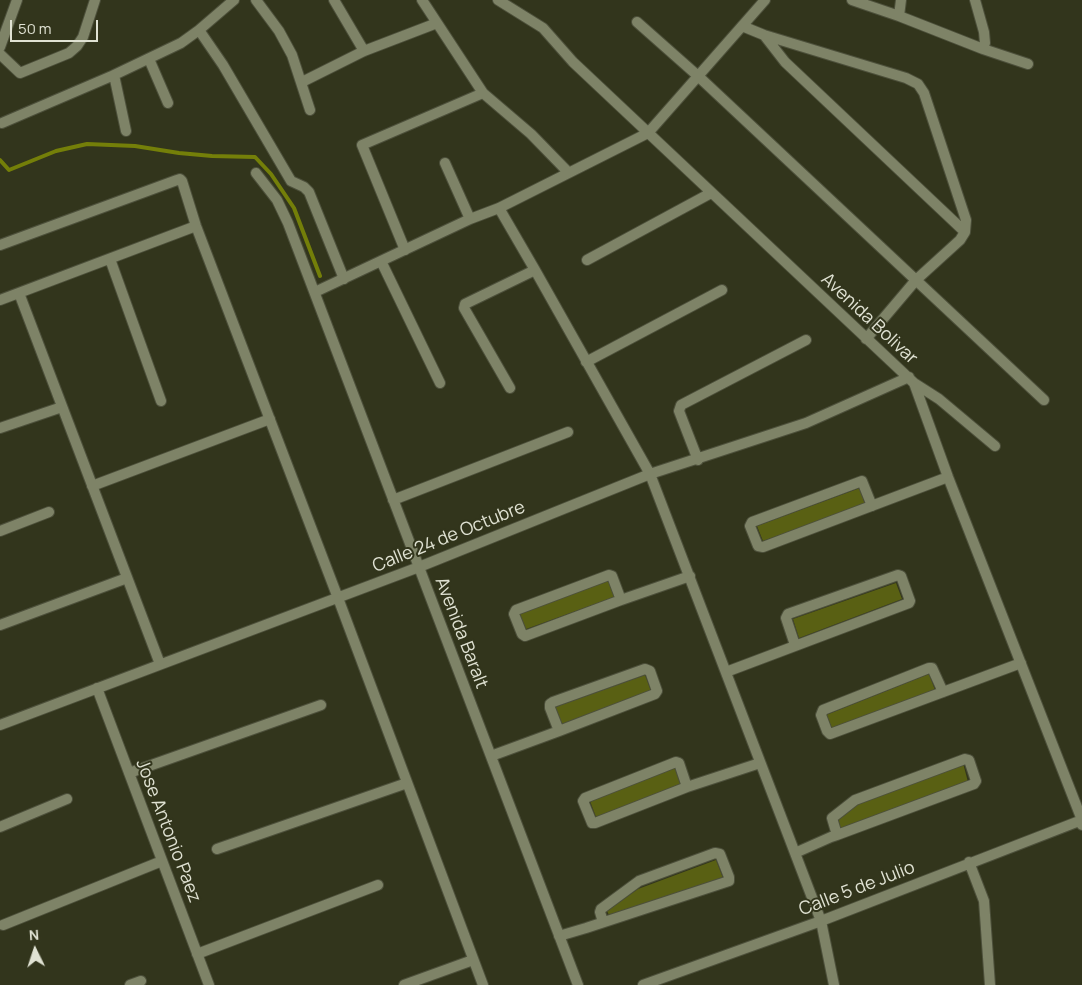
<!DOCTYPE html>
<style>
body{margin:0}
#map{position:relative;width:1082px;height:985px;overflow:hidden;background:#32351c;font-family:Manrope,sans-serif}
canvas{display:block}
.north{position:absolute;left:10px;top:925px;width:50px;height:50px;-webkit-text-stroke:4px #32351c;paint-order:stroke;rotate:356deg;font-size:14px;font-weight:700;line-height:20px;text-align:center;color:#e0e2d3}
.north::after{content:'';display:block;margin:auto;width:18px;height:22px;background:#e0e2d3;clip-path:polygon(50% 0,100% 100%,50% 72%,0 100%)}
.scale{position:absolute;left:10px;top:20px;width:88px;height:22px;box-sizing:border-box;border:2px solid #e0e2d3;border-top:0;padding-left:6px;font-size:15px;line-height:18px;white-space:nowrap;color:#e0e2d3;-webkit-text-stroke:4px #32351c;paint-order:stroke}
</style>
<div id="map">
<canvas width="1082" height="985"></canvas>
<div class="north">N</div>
<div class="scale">50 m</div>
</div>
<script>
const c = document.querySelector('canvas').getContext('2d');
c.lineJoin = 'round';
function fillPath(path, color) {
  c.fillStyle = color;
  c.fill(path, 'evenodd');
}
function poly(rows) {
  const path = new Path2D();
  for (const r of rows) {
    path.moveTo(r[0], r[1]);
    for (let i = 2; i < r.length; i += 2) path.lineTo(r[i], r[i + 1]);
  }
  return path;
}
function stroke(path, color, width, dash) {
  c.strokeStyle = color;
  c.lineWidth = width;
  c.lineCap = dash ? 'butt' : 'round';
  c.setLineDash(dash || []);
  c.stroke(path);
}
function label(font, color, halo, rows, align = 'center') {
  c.font = font + ' Manrope,sans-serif';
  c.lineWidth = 4;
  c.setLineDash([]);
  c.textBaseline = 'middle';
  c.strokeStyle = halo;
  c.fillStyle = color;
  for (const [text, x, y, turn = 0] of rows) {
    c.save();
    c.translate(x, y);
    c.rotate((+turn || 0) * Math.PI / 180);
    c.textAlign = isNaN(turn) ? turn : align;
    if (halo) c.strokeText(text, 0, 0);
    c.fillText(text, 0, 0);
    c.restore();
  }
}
const green = poly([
 [860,488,865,505,763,541,757,526],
 [609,579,615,597,526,629,519,614],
 [896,583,902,599,799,638,793,619],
 [929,674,935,690,832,728,826,715],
 [645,675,651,691,561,725,555,707],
 [963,763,968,782,841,829,836,817,852,804],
 [675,768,683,785,596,817,590,801],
 [716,860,723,878,609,915,607,911,638,889]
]);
const stream = poly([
 [0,160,9,170,56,151,87,144,135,146,179,153,212,156,255,157,271,174,294,208,320,276]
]);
const street = poly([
 [256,0,279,31,292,55,310,110],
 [334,0,364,51],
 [422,0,483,93,531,134,568,172],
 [498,0,543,28,573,62,914,383,948,477,1082,820,1082,825],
 [852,0,899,16,983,49,1028,64],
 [975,0,984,32,985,43,983,49],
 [899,16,901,0],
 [637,22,698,76,1044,400],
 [742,26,764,35,906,78,918,84,924,93,966,220,965,232,960,240,916,280,866,339],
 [199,30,223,65,291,181,304,187,309,192,344,279],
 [764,35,785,62,965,232],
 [0,47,17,0],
 [0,54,20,73,69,53,77,46,83,37,95,0],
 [149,59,168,103],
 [114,75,126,131],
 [302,82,364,51,437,23],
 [2,123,114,75,181,43,199,30,234,0],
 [445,163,470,219],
 [256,173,277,200,288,223,578,985],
 [499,208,535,270,650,474,821,921,834,985],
 [0,245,177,180,180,179,182,181,196,226,338,598,483,985],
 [405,250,362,145,483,93],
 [110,259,161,401],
 [587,260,711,193],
 [381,261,440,383],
 [315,292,470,219,499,208,648,133,765,0],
 [19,293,160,664],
 [0,300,196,226],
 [586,362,722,290],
 [914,383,939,399,995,446],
 [510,388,464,308,465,304,535,270],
 [0,428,62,407],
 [698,460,679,411,681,405,806,340],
 [92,486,270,419],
 [393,500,568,432],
 [872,506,862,481,752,522,750,526,758,546,763,547,948,477],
 [0,531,49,512],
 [621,600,612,576,609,575,516,610,514,614,522,634,525,636,621,600,690,576],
 [0,625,127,578],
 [726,672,909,603,910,601,901,576,898,575,788,614,786,618,795,645],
 [97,688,209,985],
 [943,692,933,670,932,668,929,668,823,710,821,715,827,731,830,734,943,692,1021,663],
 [0,725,419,567,650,474,806,423,909,377],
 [491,756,559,731,655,694,657,691,650,671,645,669,553,702,550,704,550,708,559,731],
 [129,773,321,705],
 [687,787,679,763,676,762,585,798,583,801,592,823,595,823,687,787,760,763],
 [0,827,67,799],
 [217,849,407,783],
 [795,853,831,837,837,835,974,784,976,781,969,760,965,759,855,800,832,818,837,835],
 [969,862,984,901,990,985],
 [3,925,162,861],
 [559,936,586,928,729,881,729,877,720,854,715,853,639,881,601,909,600,912,603,922],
 [197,954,378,885],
 [130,985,141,981],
 [404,985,473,960],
 [643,985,821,921,1082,820]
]);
const streetNames = [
 ["Avenida Bolivar",869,319,43],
 ["Calle 24 de Octubre",449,537,-22],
 ["Avenida Baralt",461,633,69],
 ["Jose Antonio Paez",168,831,69],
 ["Calle 5 de Julio",857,889,-21]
];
fillPath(green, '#596013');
stroke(stream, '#747f09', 4);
stroke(street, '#4d503b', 12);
stroke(street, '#7e8367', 10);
label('18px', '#e0e2d3', '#32351c', streetNames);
</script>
